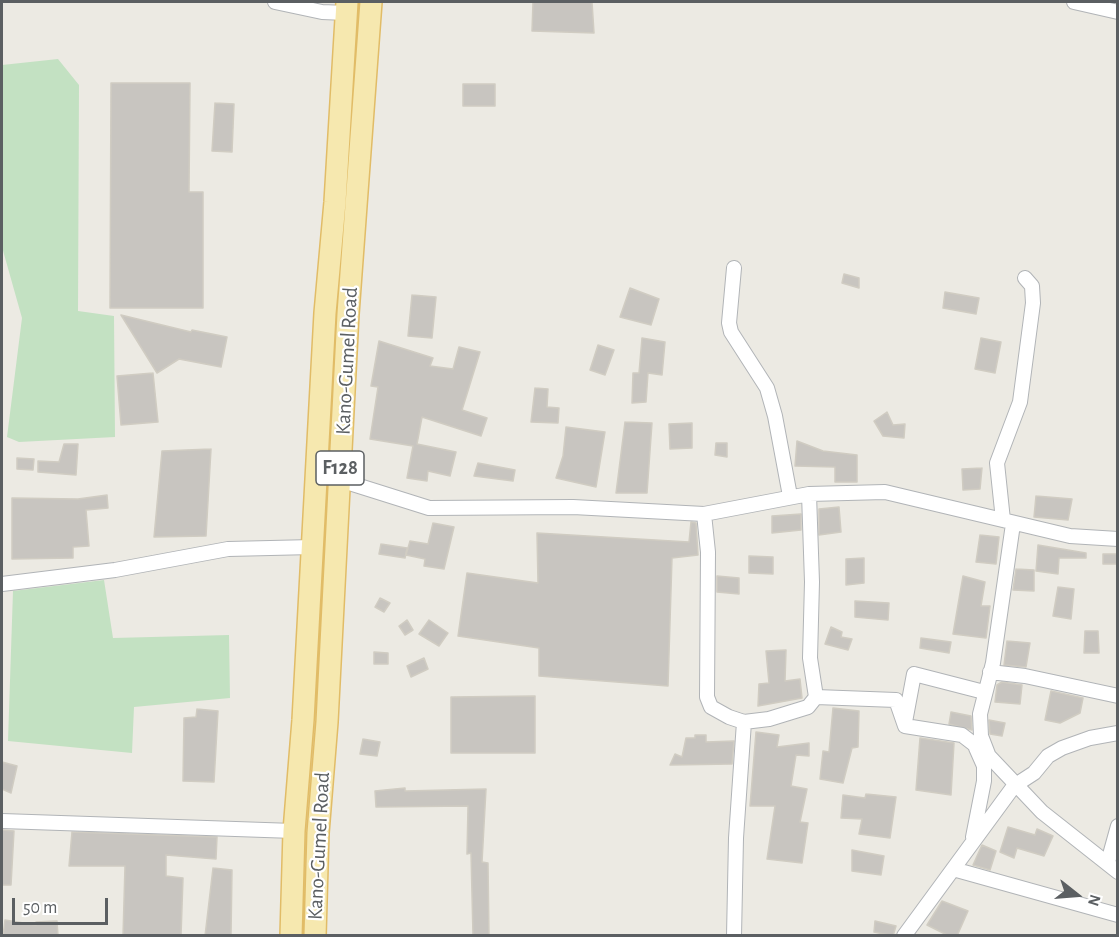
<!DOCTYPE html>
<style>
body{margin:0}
#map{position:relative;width:1119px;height:937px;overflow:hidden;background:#eceae3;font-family:"Alegreya Sans",sans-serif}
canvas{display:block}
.frame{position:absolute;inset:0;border:3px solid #5b5f62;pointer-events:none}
.north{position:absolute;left:1047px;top:865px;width:60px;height:60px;-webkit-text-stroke:4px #fff;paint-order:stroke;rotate:107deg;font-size:16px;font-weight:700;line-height:24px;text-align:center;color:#5b5f62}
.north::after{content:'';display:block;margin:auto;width:21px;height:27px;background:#5b5f62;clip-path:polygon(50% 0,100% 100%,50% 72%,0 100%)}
.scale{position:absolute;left:12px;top:898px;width:96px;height:27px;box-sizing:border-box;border:3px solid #5b5f62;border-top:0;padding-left:8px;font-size:18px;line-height:21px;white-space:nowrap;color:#5b5f62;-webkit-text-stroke:4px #fff;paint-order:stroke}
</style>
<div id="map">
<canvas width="1119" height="937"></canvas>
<div class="frame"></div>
<div class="north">N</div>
<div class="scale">50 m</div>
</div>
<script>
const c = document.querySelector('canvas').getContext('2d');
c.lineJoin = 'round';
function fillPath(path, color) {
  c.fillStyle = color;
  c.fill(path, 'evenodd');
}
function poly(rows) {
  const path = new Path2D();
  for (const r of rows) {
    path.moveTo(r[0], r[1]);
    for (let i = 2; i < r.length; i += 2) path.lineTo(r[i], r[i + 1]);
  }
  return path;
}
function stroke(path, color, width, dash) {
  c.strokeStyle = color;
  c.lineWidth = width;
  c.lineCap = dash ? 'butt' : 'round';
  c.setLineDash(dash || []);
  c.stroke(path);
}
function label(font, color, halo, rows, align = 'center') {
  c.font = font + ' "Alegreya Sans",sans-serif';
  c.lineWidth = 4.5;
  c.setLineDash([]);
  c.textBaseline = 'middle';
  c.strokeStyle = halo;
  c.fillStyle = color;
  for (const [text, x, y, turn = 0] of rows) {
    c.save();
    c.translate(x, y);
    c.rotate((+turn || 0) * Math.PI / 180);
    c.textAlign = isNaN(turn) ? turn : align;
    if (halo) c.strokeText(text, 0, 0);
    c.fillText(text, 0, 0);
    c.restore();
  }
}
const green = poly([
 [58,59,79,85,78,311,114,316,115,437,19,442,7,437,22,318,2,247,2,65],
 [104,580,113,638,229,635,230,698,134,707,132,753,8,741,13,591]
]);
const building = poly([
 [533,2,592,2,594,33,532,31,533,2],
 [111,83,190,83,189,192,203,192,203,308,110,308,111,83],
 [463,84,495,84,495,106,463,106,463,84],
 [215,103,234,104,232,152,212,151,215,103],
 [844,274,859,278,859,288,842,283,844,274],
 [630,288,659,299,651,325,620,317,630,288],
 [945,292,979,298,976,314,943,308,945,292],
 [412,295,436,297,432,338,408,336,412,295],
 [121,315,191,332,192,330,227,337,221,367,179,359,157,373,121,315],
 [642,338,665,342,662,375,648,373,646,402,632,403,633,373,639,373,642,338],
 [981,338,1001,342,995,373,975,369,981,338],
 [379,341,433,358,430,366,453,369,459,347,480,352,462,410,487,418,481,436,422,417,417,444,456,452,450,476,428,471,427,481,407,478,413,446,370,439,378,387,371,386,379,341],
 [598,345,614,350,605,375,590,370,598,345],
 [153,373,158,422,121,425,117,376,153,373],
 [535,388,548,389,547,407,559,408,558,423,531,422,535,388],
 [887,412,893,425,905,424,904,438,883,436,874,421,887,412],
 [625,422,652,423,647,493,616,493,625,422],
 [692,423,692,448,670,449,669,424,692,423],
 [566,427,605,432,596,487,556,478,563,456,566,427],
 [797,441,823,451,857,455,857,482,835,482,835,467,795,466,797,441],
 [716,443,727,443,727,457,715,455,716,443],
 [64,444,78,444,76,475,38,472,38,461,59,462,64,444],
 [211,449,206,536,154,537,162,451,211,449],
 [17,458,34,459,33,470,17,469,17,458],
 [478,463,515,470,513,481,474,476,478,463],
 [982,468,980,489,963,490,962,469,982,468],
 [107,495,108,508,86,510,89,546,73,547,73,558,12,559,12,498,78,499,107,495],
 [1036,496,1072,499,1068,520,1034,517,1036,496],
 [839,507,841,532,819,535,819,509,839,507],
 [801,514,801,530,772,533,772,516,801,514],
 [691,522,696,523,698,555,672,558,668,686,539,676,539,648,458,636,467,573,538,583,537,533,689,542,691,522],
 [433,523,454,527,444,569,424,566,425,559,406,555,410,541,428,544,433,523],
 [980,535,999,537,996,564,976,562,980,535],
 [381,544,407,548,405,558,379,554,381,544],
 [1038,545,1086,553,1086,558,1059,558,1058,574,1036,571,1038,545],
 [1103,554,1118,554,1118,564,1103,564,1103,554],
 [749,556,773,557,773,574,749,573,749,556],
 [864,558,864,583,846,585,846,559,864,558],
 [1016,569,1034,570,1034,591,1013,590,1016,569],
 [717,576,739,578,739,594,717,592,717,576],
 [963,576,985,582,981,606,990,606,986,638,953,634,963,576],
 [1058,587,1074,589,1071,619,1053,616,1058,587],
 [380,598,390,603,384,612,375,607,380,598],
 [855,601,889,603,888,620,855,617,855,601],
 [407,620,413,630,405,635,399,626,407,620],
 [429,620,448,633,439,646,419,634,429,620],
 [831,627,842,632,841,637,852,639,848,650,825,644,831,627],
 [1085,631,1098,631,1099,653,1084,653,1085,631],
 [921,638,951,642,949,653,920,648,921,638],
 [1007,641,1030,643,1026,667,1004,665,1007,641],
 [786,650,785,681,800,679,802,698,758,706,759,684,769,683,766,651,786,650],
 [374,652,388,653,388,664,374,664,374,652],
 [424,658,428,669,411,677,407,666,424,658],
 [1002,682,1022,685,1020,704,995,702,997,685,1002,682],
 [1051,691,1083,698,1080,713,1060,723,1045,720,1051,691],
 [535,696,535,753,451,753,451,697,535,696],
 [833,708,859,711,858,747,852,748,843,783,820,779,823,751,829,752,833,708],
 [197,709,218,711,214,782,183,781,184,718,196,717,197,709],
 [951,712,971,716,972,730,949,724,951,712],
 [989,720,1005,723,1002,736,990,734,989,720],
 [756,732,779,735,777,747,809,743,809,756,796,755,791,786,807,789,800,822,808,823,802,863,767,859,775,806,750,806,756,732],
 [695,735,706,735,706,742,734,741,732,764,670,765,675,754,682,757,686,738,695,738,695,735],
 [920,738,954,743,951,795,916,790,920,738],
 [363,739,380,742,377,756,360,754,363,739],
 [2,762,17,766,11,793,2,789,2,762],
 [405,788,405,791,486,789,482,862,488,863,489,936,473,936,471,853,467,854,468,806,376,807,375,791,405,788],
 [866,794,896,797,890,838,859,834,862,819,841,818,843,795,865,798,866,794],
 [1008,827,1035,835,1037,829,1053,836,1044,856,1017,848,1014,858,1000,852,1008,827],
 [2,830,14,831,11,885,2,885,2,830],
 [72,832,217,837,216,859,166,855,166,876,183,878,181,936,123,936,125,866,69,866,72,832],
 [982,845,996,851,990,870,973,865,982,845],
 [852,850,884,856,881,875,852,871,852,850],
 [213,868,232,870,231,936,205,936,213,868],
 [942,901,968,911,957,936,949,936,927,925,942,901],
 [5,920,36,925,36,922,57,921,58,936,3,936,5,920],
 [875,921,896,926,893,936,874,932,875,921]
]);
const street = poly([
 [275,2,322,12,346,13],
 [1074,2,1118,12],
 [734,268,729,323,731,332,767,388,775,416,790,496],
 [340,480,429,508,573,507,704,514,809,494,885,492,1070,536,1118,539],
 [704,514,708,552,707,697,711,707,729,717,744,722,769,719,808,707,816,697,810,658,812,582,809,494],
 [1003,520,997,463,1020,402,1033,303,1032,286,1025,278],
 [2,584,115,570,228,549,313,547],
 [990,672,1025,676,1118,696],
 [816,697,896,700,905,726,962,735,988,755,1042,812,1118,872],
 [905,722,914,674,984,692],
 [988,754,981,736,980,714,993,663,1013,524],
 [2,821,294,831],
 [973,837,984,781,984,766,976,748],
 [1108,862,1118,826],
 [953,869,1118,915],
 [734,936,736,838,744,722],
 [904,936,1014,786,1034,773,1048,756,1062,748,1090,738,1118,733]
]);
const primary = poly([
 [291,936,294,831,303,720,325,313,335,202,347,2],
 [315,936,318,833,327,722,348,314,371,2]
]);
const shields = [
 [340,468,48]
];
const shieldNames = [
 ["F128",340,468]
];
const streetNames = [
 ["Kano-Gumel Road",347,361,-87],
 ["Kano-Gumel Road",319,846,-87]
];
fillPath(green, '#c3e1c2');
fillPath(building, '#c8c5c0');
stroke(building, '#d0ccc2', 1.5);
stroke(street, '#b1b4b7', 16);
stroke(primary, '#e1bc67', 24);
stroke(street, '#fff', 14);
stroke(primary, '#f6e8af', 21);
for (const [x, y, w] of shields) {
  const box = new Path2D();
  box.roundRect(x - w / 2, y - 17, w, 34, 4.5);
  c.fillStyle = '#fff';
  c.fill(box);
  stroke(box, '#5b5f62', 1.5);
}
label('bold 20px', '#5b5f62', null, shieldNames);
label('21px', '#5b5f62', '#fff', streetNames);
</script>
